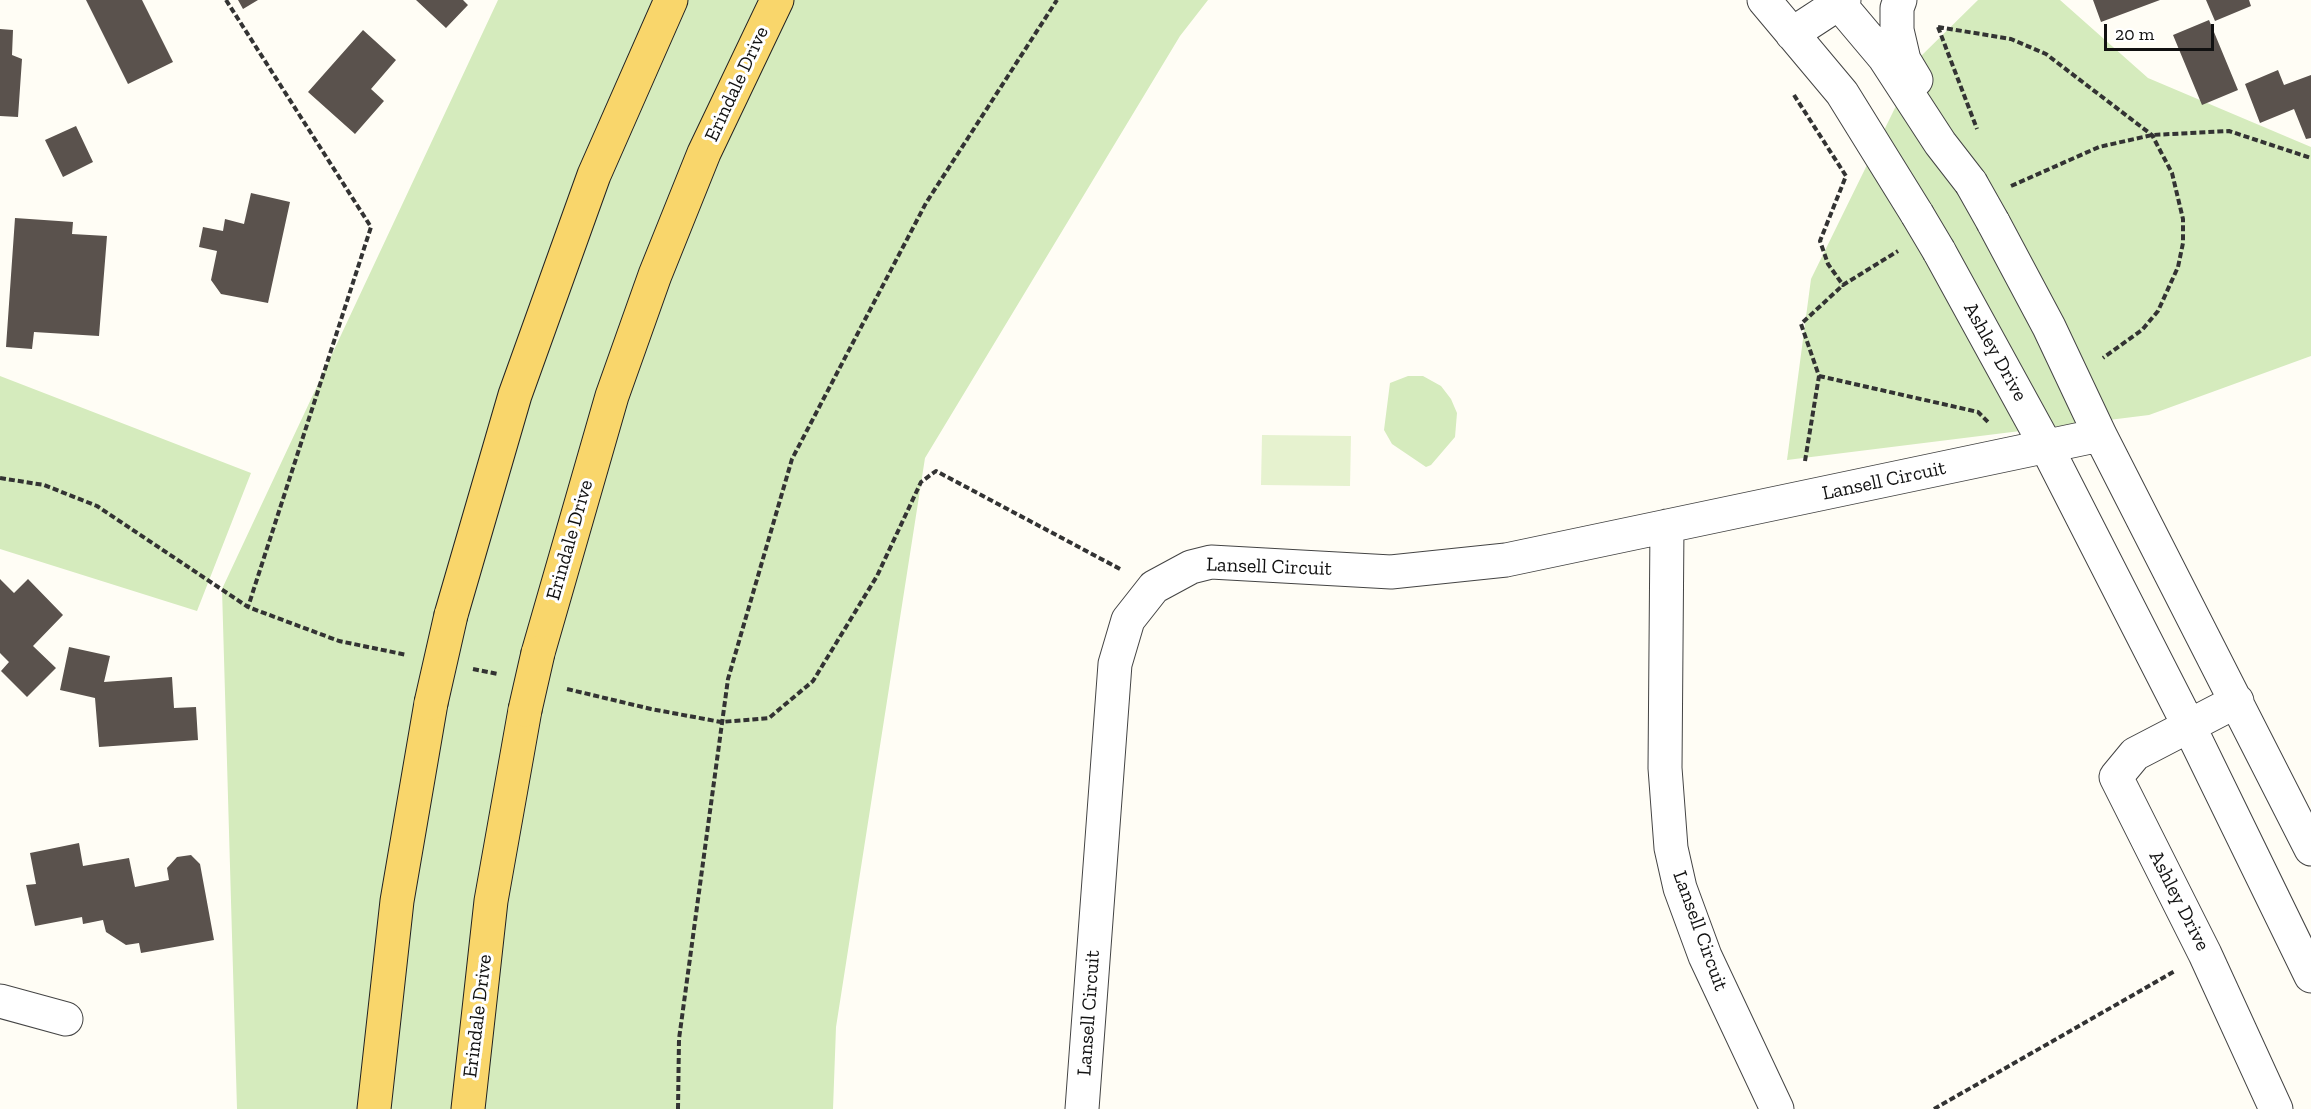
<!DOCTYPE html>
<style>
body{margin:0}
#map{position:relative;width:2311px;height:1109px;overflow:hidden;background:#fffdf5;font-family:"Zilla Slab",serif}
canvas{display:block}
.scale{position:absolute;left:2104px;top:24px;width:110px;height:27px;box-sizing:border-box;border:3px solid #111;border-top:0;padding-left:8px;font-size:18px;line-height:21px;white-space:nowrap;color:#111;-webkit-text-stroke:4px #fff;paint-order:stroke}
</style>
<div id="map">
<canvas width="2311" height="1109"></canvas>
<div class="scale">20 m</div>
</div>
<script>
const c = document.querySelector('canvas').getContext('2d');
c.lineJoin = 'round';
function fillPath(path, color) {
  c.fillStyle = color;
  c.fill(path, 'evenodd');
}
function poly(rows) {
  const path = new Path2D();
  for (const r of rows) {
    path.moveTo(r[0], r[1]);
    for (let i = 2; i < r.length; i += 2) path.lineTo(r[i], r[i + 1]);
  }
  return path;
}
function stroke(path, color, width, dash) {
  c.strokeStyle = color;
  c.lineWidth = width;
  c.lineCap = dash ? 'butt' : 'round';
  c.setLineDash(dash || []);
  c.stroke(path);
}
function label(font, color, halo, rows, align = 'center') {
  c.font = font + ' "Zilla Slab",serif';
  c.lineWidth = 6;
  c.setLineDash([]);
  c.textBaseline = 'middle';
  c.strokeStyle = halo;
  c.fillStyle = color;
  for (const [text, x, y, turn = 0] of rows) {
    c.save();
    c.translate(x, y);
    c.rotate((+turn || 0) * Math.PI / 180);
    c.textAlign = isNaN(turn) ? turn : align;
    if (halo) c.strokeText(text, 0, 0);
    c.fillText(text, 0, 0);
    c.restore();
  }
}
const green = poly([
 [498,0,1208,0,1180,36,925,458,836,1027,833,1109,237,1109,222,589],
 [1978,0,2060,0,2148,78,2311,147,2311,356,2149,415,1787,460,1811,279,1920,57],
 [0,376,251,473,197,611,0,549],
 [1408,376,1423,376,1441,386,1451,399,1457,413,1455,437,1431,465,1426,467,1392,444,1384,430,1390,383]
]);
const pitch = poly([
 [1262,435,1351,436,1350,486,1261,485]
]);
const building = poly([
 [86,0,142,0,173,62,128,84],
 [238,0,258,0,243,9],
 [416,0,463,0,468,5,446,28],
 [2093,0,2160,0,2101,22],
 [2206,0,2249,0,2251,6,2215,21],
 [2209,20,2238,90,2202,105,2173,35],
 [0,29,13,30,12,55,22,59,18,117,0,116],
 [363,30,396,60,371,89,384,101,355,134,308,92],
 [2278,70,2284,85,2311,75,2311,138,2306,139,2294,109,2260,123,2245,84],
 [76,126,93,162,63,177,45,140],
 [251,193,290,202,268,303,221,294,211,280,217,251,199,247,203,227,223,231,225,219,244,224],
 [15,218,73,222,72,234,107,236,99,336,34,332,32,349,6,347],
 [0,579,14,593,28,579,63,615,33,646,56,668,27,697,1,671,9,662,0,653],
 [69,647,110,656,104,682,172,677,174,708,196,707,198,740,99,747,95,698,60,690],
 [79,843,83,866,129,858,135,887,169,880,167,868,177,857,191,855,200,864,214,940,141,953,139,943,126,945,106,932,103,920,83,924,82,917,35,926,26,885,36,884,30,853]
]);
const path = poly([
 [226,0,371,227,248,607],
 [1938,27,2011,39,2046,54,2152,135,2172,173,2183,219,2183,243,2178,267,2158,311,2142,330,2103,358],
 [1938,27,1977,129],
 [1794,95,1846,176,1820,241,1828,264,1843,285,1898,251],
 [2011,186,2099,147,2152,135,2229,131,2311,158],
 [1819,376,1978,412,1989,423],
 [1805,461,1819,376,1801,324,1843,285],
 [0,478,44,485,97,506,248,607,339,641,407,655],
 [473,669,498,674],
 [567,689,651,709,721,722,769,718,813,681,877,576,921,482,936,471,1122,570],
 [678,1109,679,1039,728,679,792,459,926,203,1057,0],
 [1934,1109,2175,971]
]);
const minor = poly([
 [1764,0,1842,93,1917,214],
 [1836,0,1884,57,1940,143,1971,183],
 [1900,0,1897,8,1897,30,1904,60,1916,80],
 [1792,34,1844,0],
 [1993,222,2049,327,2100,435,2311,849],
 [1939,251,2046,446,2189,726,2311,976],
 [1667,526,1665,768,1671,848,1680,888,1705,956,1777,1109],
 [2237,701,2135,754,2116,777,2205,954,2276,1109],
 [0,1001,66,1019],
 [1082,1109,1115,664,1128,620,1154,587,1191,567,1211,562,1391,572,1506,560,2100,435]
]);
const major = poly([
 [451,615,515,395,594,175,671,0],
 [538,653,612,396,655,275,704,153,777,0],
 [374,1109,397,901,431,703],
 [468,1109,491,901,525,710]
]);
const minorBridge = poly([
 [1971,183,1993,222],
 [1917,214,1939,251]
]);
const majorBridge = poly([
 [431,703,451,615],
 [525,710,538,653]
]);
const streetNames = [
 ["Erindale Drive",737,84,-65],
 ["Ashley Drive",1995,352,61],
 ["Lansell Circuit",1884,481,-12],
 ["Erindale Drive",570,540,-74],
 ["Lansell Circuit",1269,567,2],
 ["Ashley Drive",2179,901,63],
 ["Lansell Circuit",1700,931,70],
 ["Lansell Circuit",1089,1013,-86],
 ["Erindale Drive",478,1016,-83]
];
fillPath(green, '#d5ebbd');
fillPath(pitch, '#e6f2cf');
fillPath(building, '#5a524d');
stroke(minor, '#444', 35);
stroke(major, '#222', 35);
stroke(path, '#333', 4, [6, 3]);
stroke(minor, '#fff', 33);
stroke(major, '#f9d66b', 33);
stroke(minorBridge, '#444', 35, []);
stroke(majorBridge, '#222', 35, []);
stroke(minorBridge, '#fff', 33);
stroke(majorBridge, '#f9d66b', 33);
label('20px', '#111', '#fff', streetNames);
</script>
